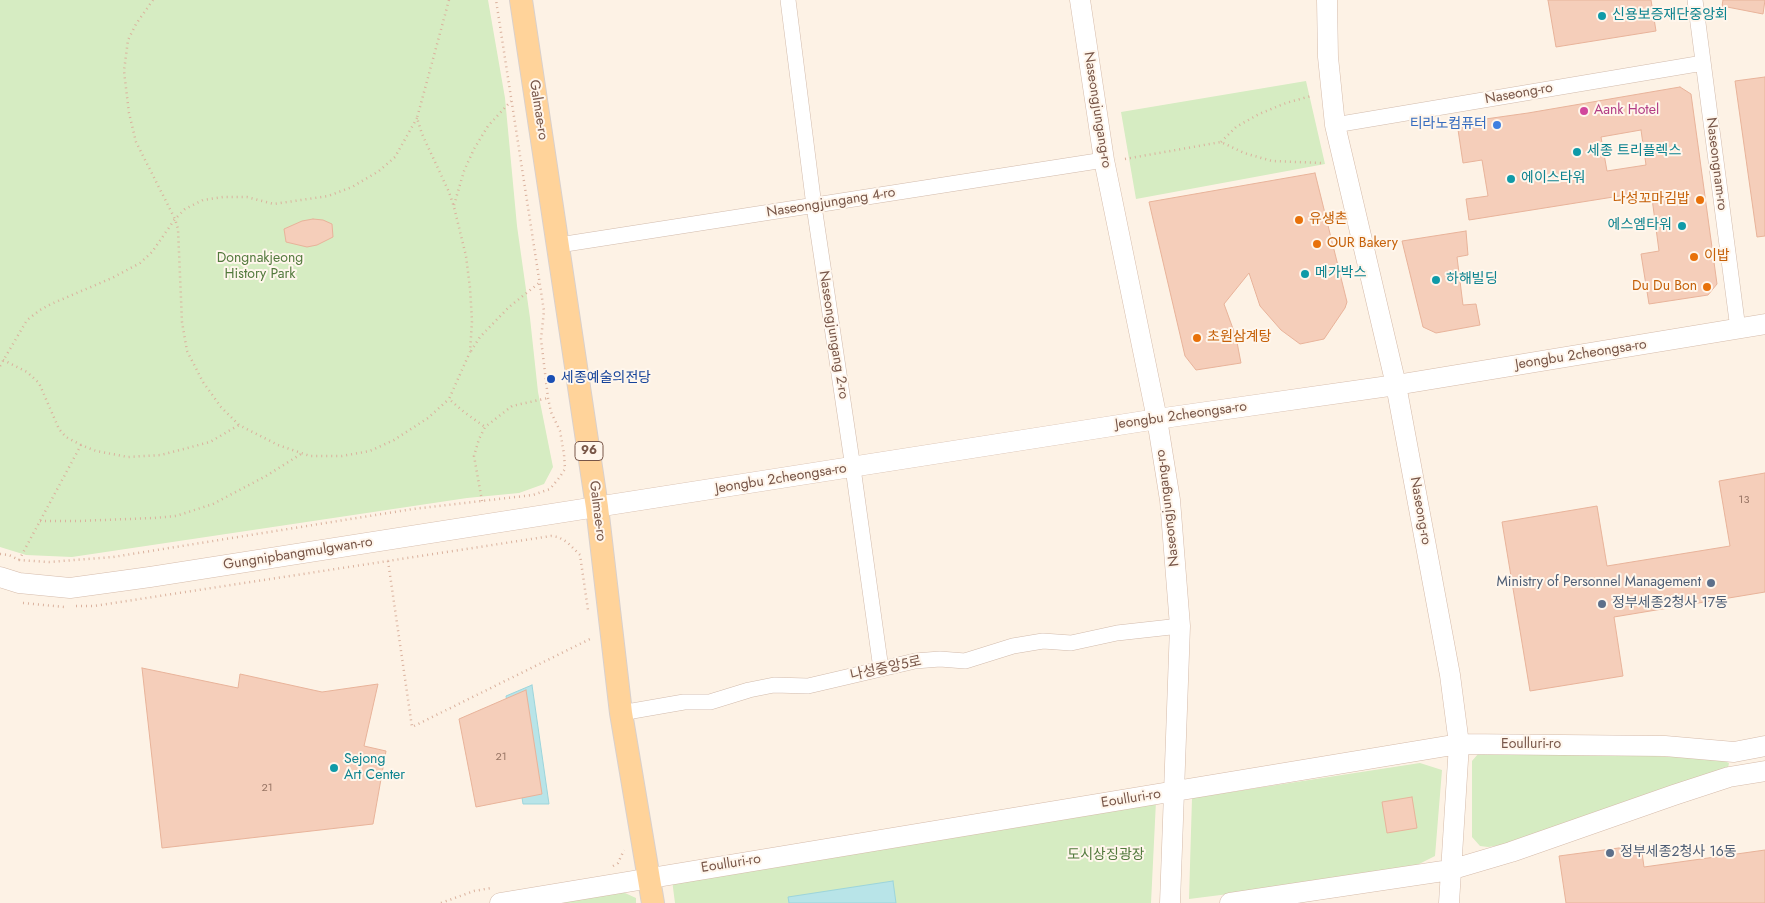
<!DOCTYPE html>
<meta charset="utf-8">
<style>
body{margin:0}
canvas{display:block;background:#fdf2e5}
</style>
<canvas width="1765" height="903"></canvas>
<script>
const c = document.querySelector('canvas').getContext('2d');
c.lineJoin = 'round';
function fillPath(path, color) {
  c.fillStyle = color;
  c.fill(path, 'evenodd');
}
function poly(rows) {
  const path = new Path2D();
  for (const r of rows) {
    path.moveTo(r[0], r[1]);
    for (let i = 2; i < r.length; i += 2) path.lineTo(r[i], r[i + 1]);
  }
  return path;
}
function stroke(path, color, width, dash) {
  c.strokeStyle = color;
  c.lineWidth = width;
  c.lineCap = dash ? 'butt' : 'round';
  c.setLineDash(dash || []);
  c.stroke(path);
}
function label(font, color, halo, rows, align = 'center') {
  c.font = font + ' Jost,"Noto Sans KR",sans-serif';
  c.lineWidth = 4;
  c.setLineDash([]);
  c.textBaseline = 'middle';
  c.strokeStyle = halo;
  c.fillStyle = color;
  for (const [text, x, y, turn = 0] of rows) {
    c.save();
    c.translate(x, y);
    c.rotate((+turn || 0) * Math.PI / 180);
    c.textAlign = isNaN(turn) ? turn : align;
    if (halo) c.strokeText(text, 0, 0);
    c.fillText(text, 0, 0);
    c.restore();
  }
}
const green = poly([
 [0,0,488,0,505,98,517,226,530,318,538,392,553,467,544,484,519,493,467,498,72,557,26,555,0,547],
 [1306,81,1325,164,1136,199,1121,112],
 [1478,754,1654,756,1720,759,1729,763,1728,768,1514,843,1488,847,1480,846,1472,837,1472,761],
 [1420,763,1442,770,1435,856,1403,872,1189,899,1192,798],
 [1156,801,1151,903,675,903,672,880],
 [605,892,625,893,636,898,636,903,540,903]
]);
const water = poly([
 [532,685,549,804,523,804,506,696,532,685],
 [893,881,896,903,789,903,788,897,893,881]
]);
const building = poly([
 [1548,0,1651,0,1656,31,1556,47,1548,0],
 [1723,0,1765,0,1763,14,1722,6,1723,0],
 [1765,77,1765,236,1757,237,1735,81,1765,77],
 [1680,87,1691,94,1717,284,1708,295,1649,304,1641,254,1659,251,1651,191,1469,220,1466,199,1488,196,1482,160,1463,163,1457,123,1528,113,1680,87],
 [1641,130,1646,165,1607,171,1601,137,1641,130],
 [1315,173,1347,302,1345,308,1324,339,1300,344,1281,330,1260,306,1249,273,1224,304,1236,337,1241,363,1196,370,1185,356,1149,202,1315,173],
 [313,219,323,220,332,224,333,237,317,245,307,247,286,242,284,229,302,221,313,219],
 [1466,231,1468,255,1457,257,1463,305,1476,304,1480,325,1436,333,1423,327,1402,241,1466,231],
 [1765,473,1765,592,1614,617,1623,676,1530,691,1502,522,1597,506,1607,566,1730,546,1719,481,1765,473],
 [142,668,238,688,240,674,322,692,378,684,364,746,386,751,373,824,162,848,142,668],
 [526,690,542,794,476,807,459,719,526,690],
 [1412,797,1417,828,1387,833,1382,802,1412,797],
 [1641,845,1644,867,1765,850,1765,903,1566,903,1559,856,1641,845]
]);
const path = poly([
 [153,0,136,24,128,40,124,71,129,113,136,142,175,219,178,229,182,322,187,351,203,382,221,407,239,425,278,445,310,456,342,456,370,451,394,440,428,418,449,399],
 [449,0,417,118,422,134,449,192,454,207,466,256,470,288,472,321,470,352,449,399,464,412,485,427],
 [1221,142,1236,127,1259,114,1286,103,1311,96],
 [1125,159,1221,142,1244,153,1272,161,1323,163],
 [454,205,464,171,474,149,488,126,511,101],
 [471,351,480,337,509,307,539,283],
 [3,360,27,372,39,383,59,429,66,437,81,445],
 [0,366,27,320,40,310,51,304,112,278,140,263,152,252,175,219,185,209,203,200,223,197,247,197,274,204,328,196,352,187,379,171,395,157,417,118],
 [482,501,474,456,479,439,485,427,512,406,548,398],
 [40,521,79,521,154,518,176,516,213,504,266,476,301,454],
 [0,554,9,555,19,560,49,562,113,557,413,509,533,495,550,489,559,478,565,469,564,454,560,431,551,412,548,398,541,339,544,311,496,0],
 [19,560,81,445,96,451,128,457,161,455,210,442,239,425],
 [388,561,412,727,592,638],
 [23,603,65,607],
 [76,606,94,606,551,536,558,537,567,542,580,555,588,610],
 [613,866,618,863,624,850],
 [441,903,474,891,491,888]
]);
const street = poly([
 [788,0,814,206,853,468,881,669],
 [1695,0,1738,329],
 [1335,125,1703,63],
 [559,245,1104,160],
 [621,713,684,702,710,702,749,690,774,685,808,686,915,661,940,659,965,661,1013,646,1043,641,1071,643,1117,633,1180,626]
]);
const secondary = poly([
 [1080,0,1104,160,1157,419,1170,500,1180,626,1170,903],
 [1327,0,1328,57,1335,125,1396,385,1450,675,1459,744,1449,903],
 [0,577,19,583,70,588,150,577,1157,419,1396,385,1765,324],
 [500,903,1459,744,1665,746,1734,752,1765,746],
 [1230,903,1450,870,1511,852,1674,795,1729,777,1765,771]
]);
const primary = poly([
 [521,0,597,507,621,713,653,903]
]);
const markers = [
 [1602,16,5,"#0f9aa8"],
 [1584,111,5,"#d1479c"],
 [1497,125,5,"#3f7fe0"],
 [1577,152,5,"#0f9aa8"],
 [1511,179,5,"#0f9aa8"],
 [1700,200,5,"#e8710a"],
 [1299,220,5,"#e8710a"],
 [1682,226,5,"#0f9aa8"],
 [1317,244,5,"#e8710a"],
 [1694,257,5,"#e8710a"],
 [1305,274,5,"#0f9aa8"],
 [1436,280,5,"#0f9aa8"],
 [1707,287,5,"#e8710a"],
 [1197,338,5,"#e8710a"],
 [551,379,5,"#1a4fb4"],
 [1711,583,5,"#5c6f8a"],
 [1602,604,5,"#5c6f8a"],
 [334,768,5,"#0f9aa8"],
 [1610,853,5,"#5c6f8a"]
];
const numberNames = [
 ["13",1744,500],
 ["21",501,757],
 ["21",267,788]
];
const shields = [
 [589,451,28]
];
const shieldNames = [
 ["96",589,451]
];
const cultureNames = [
 ["신용보증재단중앙회",1612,16],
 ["세종 트리플렉스",1587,152],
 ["에이스타워",1521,179],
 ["에스엠타워",1672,226,"right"],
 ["메가박스",1315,274],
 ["하해빌딩",1446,280],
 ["Sejong",344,760],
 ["Art Center",344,776]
];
const streetNames = [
 ["Naseong-ro",1519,94,-10],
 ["Galmae-ro",538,110,81],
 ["Naseongjungang-ro",1097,110,81],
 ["Naseongnam-ro",1716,164,83],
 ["Naseongjungang 4-ro",831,203,-9],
 ["Naseongjungang 2-ro",833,335,81],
 ["Jeongbu 2cheongsa-ro",1581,355,-9],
 ["Jeongbu 2cheongsa-ro",1181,416,-8],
 ["Jeongbu 2cheongsa-ro",781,479,-9],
 ["Naseongjungang-ro",1168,508,-97],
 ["Galmae-ro",597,511,83],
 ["Naseong-ro",1420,511,80],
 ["Gungnipbangmulgwan-ro",298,554,-9],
 ["나성중앙5로",886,669,-12],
 ["Eoulluri-ro",1531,745],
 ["Eoulluri-ro",1131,799,-9],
 ["Eoulluri-ro",731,864,-9]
];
const hotelNames = [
 ["Aank Hotel",1594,111]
];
const shopNames = [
 ["티라노컴퓨터",1487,125]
];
const foodNames = [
 ["나성꼬마김밥",1690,200,"right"],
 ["유생촌",1309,220],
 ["OUR Bakery",1327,244],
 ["이밥",1704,257],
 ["Du Du Bon",1697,287,"right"],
 ["초원삼계탕",1207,338]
];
const parkNames = [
 ["Dongnakjeong",260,259],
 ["History Park",260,275],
 ["도시상징광장",1106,856]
];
const transitNames = [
 ["세종예술의전당",561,379]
];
const serviceNames = [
 ["Ministry of Personnel Management",1701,583,"right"],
 ["정부세종2청사 17동",1612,604],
 ["정부세종2청사 16동",1620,853]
];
fillPath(green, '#d6ecc2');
fillPath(water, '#b8e4e8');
stroke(water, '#9dd5db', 1);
fillPath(building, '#f5ceba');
stroke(building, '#e8b39a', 1);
stroke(street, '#d2bbac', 16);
stroke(secondary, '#d5bbaa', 21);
stroke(primary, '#d9d0cc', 24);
stroke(path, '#dab19d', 2.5, [1, 4]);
stroke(street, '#fff', 15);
stroke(secondary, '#fff', 20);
stroke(primary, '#ffd39a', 22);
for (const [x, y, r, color] of markers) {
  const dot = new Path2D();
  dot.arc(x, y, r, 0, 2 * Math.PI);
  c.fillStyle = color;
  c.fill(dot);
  stroke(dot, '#fff6ec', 2);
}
label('11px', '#977464', null, numberNames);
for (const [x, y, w] of shields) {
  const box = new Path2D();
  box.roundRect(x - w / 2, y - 9.5, w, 19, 4);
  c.fillStyle = '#fff6ec';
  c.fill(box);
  stroke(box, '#785648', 1);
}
label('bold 12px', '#785648', null, shieldNames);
label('14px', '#0d838f', '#fff6ec', cultureNames, 'left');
label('14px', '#785648', '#fff6ec', streetNames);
label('14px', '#b23c85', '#fff6ec', hotelNames, 'left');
label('14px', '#366cbe', '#fff6ec', shopNames, 'right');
label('14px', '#c56008', '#fff6ec', foodNames, 'left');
label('14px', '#52793c', '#fff6ec', parkNames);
label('14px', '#164399', '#fff6ec', transitNames, 'left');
label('14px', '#4e5e75', '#fff6ec', serviceNames, 'left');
</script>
